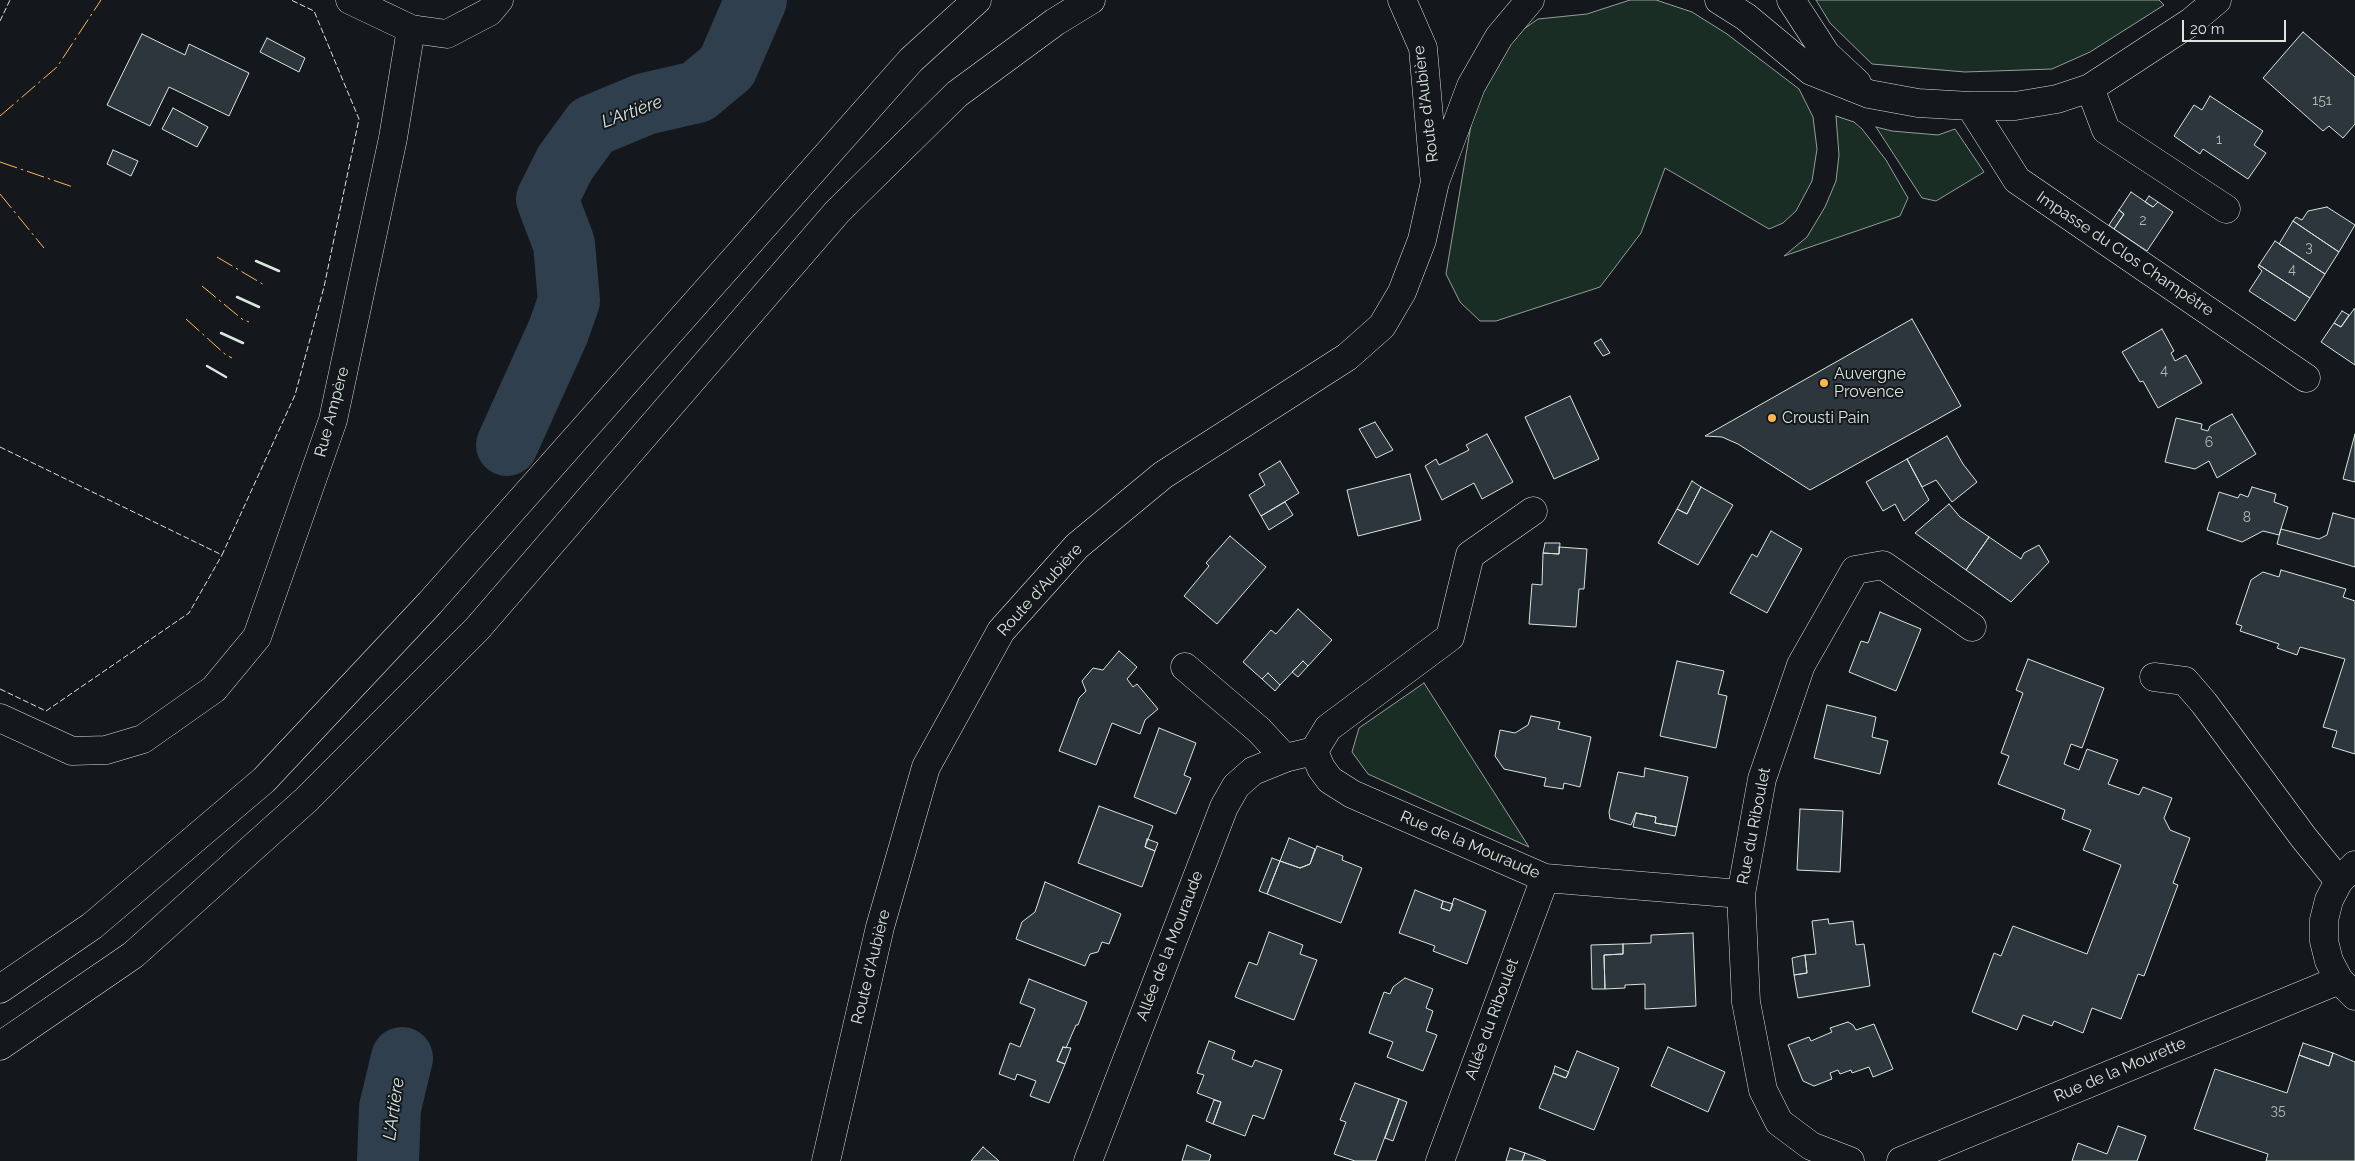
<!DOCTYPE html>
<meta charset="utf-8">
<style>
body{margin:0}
#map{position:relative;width:2355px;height:1161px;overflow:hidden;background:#14181c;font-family:Raleway,sans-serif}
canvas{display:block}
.scale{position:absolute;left:2182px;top:20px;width:104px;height:22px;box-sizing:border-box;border:2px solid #d8e6dc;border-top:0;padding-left:6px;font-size:15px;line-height:18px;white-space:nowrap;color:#d8e6dc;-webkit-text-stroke:4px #14181c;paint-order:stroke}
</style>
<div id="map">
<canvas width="2355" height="1161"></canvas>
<div class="scale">20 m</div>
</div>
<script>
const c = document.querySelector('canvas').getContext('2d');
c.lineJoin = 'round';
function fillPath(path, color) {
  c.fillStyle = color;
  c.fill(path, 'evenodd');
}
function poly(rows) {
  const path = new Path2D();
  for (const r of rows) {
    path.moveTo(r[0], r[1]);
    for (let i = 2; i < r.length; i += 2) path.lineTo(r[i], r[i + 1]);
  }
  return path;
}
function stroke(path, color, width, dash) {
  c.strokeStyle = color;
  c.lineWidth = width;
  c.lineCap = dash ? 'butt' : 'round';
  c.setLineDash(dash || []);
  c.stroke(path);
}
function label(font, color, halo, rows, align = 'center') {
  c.font = font + ' Raleway,sans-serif';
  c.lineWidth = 4;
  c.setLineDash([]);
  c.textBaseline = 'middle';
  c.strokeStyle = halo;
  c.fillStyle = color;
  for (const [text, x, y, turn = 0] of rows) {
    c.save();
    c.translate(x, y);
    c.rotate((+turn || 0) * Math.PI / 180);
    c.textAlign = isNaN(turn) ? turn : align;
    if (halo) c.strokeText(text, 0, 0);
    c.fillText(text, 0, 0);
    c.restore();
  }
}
const green = poly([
 [1630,0,1656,0,1692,12,1727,34,1799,89,1813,117,1817,149,1812,181,1796,211,1783,223,1769,229,1665,168,1641,233,1600,287,1496,321,1480,321,1460,302,1446,274,1475,101,1511,38,1538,19,1587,14,1630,0],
 [1816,0,2159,0,2164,5,2090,52,2052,69,1965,72,1872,64,1830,23,1816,0],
 [1836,116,1854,122,1862,129,1886,160,1908,198,1900,216,1784,256,1807,237,1825,207,1836,181,1839,155,1836,116],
 [1876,127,1892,131,1938,135,1955,129,1984,172,1936,201,1922,198,1876,127],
 [1424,683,1529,847,1368,774,1352,752,1359,728,1424,683]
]);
const river = poly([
 [507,445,558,332,569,301,564,244,547,199,565,163,592,126,645,104,697,92,727,67,756,0],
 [388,1161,390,1108,402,1058]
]);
const building = poly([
 [2303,32,2355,77,2355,124,2343,138,2329,126,2323,131,2263,78,2303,32],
 [142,34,185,55,189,44,249,73,229,116,169,87,150,126,107,105,142,34],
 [267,38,305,58,299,72,260,52,267,38],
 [2210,96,2263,131,2254,145,2266,153,2248,179,2203,149,2200,154,2174,136,2194,105,2202,110,2210,96],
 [173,108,208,127,197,147,162,129,173,108],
 [113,150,138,161,131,176,107,164,113,150],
 [2131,192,2153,207,2158,202,2173,212,2147,251,2114,229,2124,214,2119,210,2131,192],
 [2149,196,2158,202,2153,207,2145,202,2149,196],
 [2327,207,2355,225,2339,252,2293,221,2296,217,2302,220,2308,211,2327,207],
 [2119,210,2124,214,2114,229,2109,225,2119,210],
 [2293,221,2339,252,2325,274,2279,244,2293,221],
 [2275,241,2325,274,2310,298,2259,265,2275,241],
 [2259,265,2310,298,2295,321,2249,291,2262,271,2258,267,2259,265],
 [2354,309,2355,309,2355,365,2321,342,2334,323,2341,327,2354,309],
 [2342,311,2349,315,2341,327,2334,323,2342,311],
 [1912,319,1961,406,1810,490,1738,444,1722,437,1705,436,1912,319],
 [2162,329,2174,351,2171,353,2175,361,2186,355,2202,383,2158,408,2143,381,2140,382,2122,352,2162,329],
 [1601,339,1610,353,1603,356,1594,343,1601,339],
 [1570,396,1599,459,1554,479,1525,417,1570,396],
 [2232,414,2256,454,2217,478,2209,461,2195,469,2165,462,2176,418,2202,424,2201,429,2208,431,2210,426,2232,414],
 [1375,422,1393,450,1376,458,1359,429,1375,422],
 [1487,434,1513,482,1482,499,1474,483,1442,500,1425,466,1436,459,1439,465,1469,450,1466,445,1487,434],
 [2355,434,2355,482,2343,479,2355,434],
 [1947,436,1963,464,1977,482,1952,502,1936,480,1922,487,1907,459,1947,436],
 [1907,459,1929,500,1904,521,1895,504,1883,511,1866,482,1907,459],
 [1280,461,1299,493,1261,516,1249,495,1265,485,1259,474,1280,461],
 [1410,474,1421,520,1358,536,1347,490,1410,474],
 [1692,481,1701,487,1687,514,1677,509,1692,481],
 [1701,487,1733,505,1698,565,1658,543,1677,509,1687,514,1701,487],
 [2252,487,2276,494,2274,502,2288,507,2279,535,2263,531,2242,542,2207,530,2219,492,2238,498,2240,494,2248,497,2252,487],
 [1285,502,1293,515,1269,530,1261,516,1285,502],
 [1949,504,1960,517,1989,537,1966,570,1915,533,1949,504],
 [2333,513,2355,519,2355,567,2277,544,2281,529,2319,539,2327,535,2333,513],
 [1771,531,1802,549,1767,613,1730,593,1752,554,1757,557,1771,531],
 [1230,536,1266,567,1217,624,1184,596,1209,566,1206,563,1230,536],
 [1989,537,2021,559,2024,553,2039,545,2049,562,2011,602,1966,570,1989,537],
 [1545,543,1560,543,1559,554,1543,553,1545,543],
 [1559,547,1587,549,1584,589,1579,589,1576,627,1529,624,1532,584,1542,585,1543,553,1559,554,1559,547],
 [2281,570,2346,589,2343,597,2355,601,2355,754,2332,747,2337,731,2323,727,2345,659,2300,647,2297,655,2277,648,2279,644,2240,631,2242,626,2236,624,2251,580,2263,572,2279,577,2281,570],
 [1298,609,1332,640,1308,666,1303,661,1280,685,1268,673,1262,679,1243,662,1271,630,1276,634,1298,609],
 [1880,612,1921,629,1896,691,1849,672,1861,641,1868,643,1880,612],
 [1119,651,1137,667,1127,679,1133,687,1137,684,1158,709,1145,720,1140,734,1112,723,1096,765,1059,751,1079,698,1086,691,1082,681,1093,668,1103,670,1119,651],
 [2028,659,2104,688,2082,748,2071,744,2064,764,2079,770,2087,749,2118,760,2108,784,2139,795,2143,787,2172,798,2164,818,2170,830,2190,838,2173,883,2178,885,2144,976,2138,974,2121,1019,2092,1008,2083,1033,2054,1021,2052,1026,2023,1015,2017,1030,1972,1012,1994,953,2001,956,2013,926,2087,954,2121,865,2083,850,2091,830,2062,819,2065,810,1998,784,2009,756,2001,753,2023,693,2016,690,2028,659],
 [1303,661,1308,666,1298,677,1292,672,1303,661],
 [1677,661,1724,671,1718,694,1727,696,1716,748,1660,736,1677,661],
 [1268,673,1280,685,1275,691,1262,679,1268,673],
 [1827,705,1876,717,1872,737,1888,741,1880,774,1814,758,1827,705],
 [1531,716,1560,722,1558,729,1591,737,1580,787,1564,783,1563,789,1544,786,1546,778,1504,769,1495,756,1500,730,1515,733,1528,725,1531,716],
 [1159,728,1196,743,1184,775,1191,778,1176,814,1134,797,1159,728],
 [1645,768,1688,777,1677,827,1655,823,1656,817,1636,813,1631,825,1610,819,1609,812,1618,772,1644,777,1645,768],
 [1099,806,1153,826,1145,847,1155,851,1142,887,1078,863,1099,806],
 [1800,809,1843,811,1840,872,1797,870,1800,809],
 [1636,813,1656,817,1655,823,1677,827,1675,836,1633,827,1636,813],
 [1289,838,1315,849,1310,864,1300,868,1280,861,1289,838],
 [1147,839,1158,843,1155,851,1145,847,1147,839],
 [1317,846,1343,856,1342,860,1362,868,1341,923,1267,894,1280,861,1300,868,1310,864,1317,846],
 [1272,858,1280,861,1267,894,1259,891,1272,858],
 [1045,882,1121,914,1109,944,1102,942,1098,952,1090,954,1085,966,1016,939,1022,922,1035,912,1045,882],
 [1415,890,1443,901,1441,908,1450,911,1454,898,1486,911,1467,964,1433,951,1435,946,1399,933,1415,890],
 [1443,901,1453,904,1450,911,1441,908,1443,901],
 [1828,919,1829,924,1853,921,1856,945,1864,944,1870,986,1798,998,1794,975,1807,973,1805,955,1816,954,1812,921,1828,919],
 [1269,932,1303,945,1300,954,1317,960,1294,1020,1235,997,1249,962,1257,965,1269,932],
 [1693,933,1696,1006,1645,1009,1645,984,1625,985,1625,988,1605,989,1604,955,1623,954,1623,944,1651,943,1651,935,1693,933],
 [1623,944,1623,954,1604,955,1605,989,1592,989,1591,945,1623,944],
 [1805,955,1807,973,1794,975,1792,958,1805,955],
 [1405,978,1433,989,1426,1008,1433,1011,1426,1031,1437,1035,1423,1071,1387,1057,1393,1042,1369,1033,1384,992,1390,994,1393,987,1405,978],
 [1029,979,1087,1002,1078,1025,1076,1025,1066,1048,1063,1047,1057,1061,1065,1064,1049,1103,1030,1096,1036,1081,1017,1074,1015,1080,999,1074,1010,1043,1020,1047,1035,1009,1020,1003,1029,979],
 [1848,1022,1853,1025,1856,1030,1874,1024,1893,1069,1873,1077,1869,1067,1852,1073,1851,1070,1840,1074,1838,1070,1830,1073,1832,1079,1814,1086,1803,1081,1788,1045,1809,1037,1811,1041,1832,1032,1830,1028,1848,1022],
 [1209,1041,1235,1051,1232,1059,1252,1067,1255,1060,1282,1070,1264,1119,1253,1115,1245,1136,1213,1124,1221,1102,1197,1093,1204,1075,1197,1073,1209,1041],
 [2303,1043,2333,1053,2329,1066,2299,1055,2303,1043],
 [1063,1047,1071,1048,1065,1064,1057,1061,1063,1047],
 [1668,1047,1725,1072,1708,1112,1651,1086,1668,1047],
 [1577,1051,1619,1068,1594,1130,1539,1108,1553,1073,1566,1078,1577,1051],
 [2333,1053,2355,1062,2355,1161,2266,1161,2268,1154,2194,1129,2215,1069,2287,1093,2299,1055,2329,1066,2333,1053],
 [1555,1066,1569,1072,1566,1078,1553,1073,1555,1066],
 [1355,1083,1399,1099,1376,1161,1355,1161,1334,1154,1346,1122,1340,1120,1355,1083],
 [1399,1099,1407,1102,1393,1141,1385,1138,1399,1099],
 [1214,1100,1221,1102,1213,1124,1206,1121,1214,1100],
 [2118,1126,2146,1136,2137,1161,2072,1161,2078,1143,2107,1154,2118,1126],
 [1187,1145,1211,1155,1209,1161,1182,1161,1187,1145],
 [983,1147,999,1161,971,1161,983,1147],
 [1510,1148,1525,1153,1522,1161,1506,1161,1510,1148],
 [1525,1153,1546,1161,1522,1161,1525,1153]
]);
const minor = poly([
 [350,0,411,29,447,34,489,12,499,0],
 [1719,0,1746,17,1811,71,1869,94,1918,103,1970,106,2015,106,2057,99,2090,88,2191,22,2217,0],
 [1791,0,1826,54,1857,83],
 [2090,88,2106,130,2226,209],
 [1970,106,2017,180,2306,378],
 [1185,667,1259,730,1285,758],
 [2154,677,2185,681,2204,703,2304,838,2339,881],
 [0,718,72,751,106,750,143,739,214,689,257,637,333,420,393,138,411,29],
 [1314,751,1321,768,1330,780,1352,794,1545,878,1741,894],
 [2355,865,2339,881,2329,900,2324,920,2324,941,2329,961,2339,980,2355,996],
 [1088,1161,1224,807,1236,786,1253,771,1285,758,1314,751,1328,728,1450,637,1470,555,1533,511],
 [1440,1161,1545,878],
 [1850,1161,1811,1146,1779,1122,1763,1090,1746,1002,1741,894,1762,779,1801,665,1855,570,1883,565,1972,627],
 [1901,1161,2339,980]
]);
const secondary = poly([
 [1402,0,1423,48,1434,175],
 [826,1161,880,927,926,767,1001,631,1077,546,1163,475,1347,357,1382,326,1402,292,1422,240,1435,182,1471,86,1499,37,1530,0]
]);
const trunk = poly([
 [0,989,92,926,264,780,430,603,911,60,977,0],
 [0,1046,133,955,306,800,477,629,837,212,957,94,1055,22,1091,0]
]);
const fence = poly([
 [0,21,10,0],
 [0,447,222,555,295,395,324,287,359,119,314,11,291,0],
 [0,689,46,711,189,613,222,555]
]);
const wall = poly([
 [256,261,279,271],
 [237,297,259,307],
 [221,333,243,343],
 [207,366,226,377]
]);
const power = poly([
 [0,116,57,67,101,0],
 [0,162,73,187],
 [0,194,44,248],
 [217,257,266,286],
 [202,286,242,319,249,322],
 [186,319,226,355,232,358]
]);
const markers = [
 [1824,383,5,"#ffb74d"],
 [1772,418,5,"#ffb74d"]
];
const numberNames = [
 ["151",2322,101],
 ["1",2219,140],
 ["2",2143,221],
 ["3",2309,248],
 ["4",2292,270],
 ["4",2164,371],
 ["6",2209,443],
 ["8",2247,518],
 ["35",2278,1111]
];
const streetNames = [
 ["Route d'Aubière",1426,104,-97],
 ["Impasse du Clos Champêtre",2125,254,34],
 ["Rue Ampère",332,412,-75],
 ["Route d'Aubière",1040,590,-48],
 ["Rue du Riboulet",1754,826,-79],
 ["Rue de la Mouraude",1470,845,23],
 ["Allée de la Mouraude",1170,946,-69],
 ["Route d'Aubière",871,967,-76],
 ["Allée du Riboulet",1492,1019,-70],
 ["Rue de la Mourette",2120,1070,-23]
];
const poiNames = [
 ["Auvergne",1834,374],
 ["Provence",1834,392],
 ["Crousti Pain",1782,418]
];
const waterNames = [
 ["L'Artière",632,112,-20],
 ["L'Artière",394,1109,-82]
];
fillPath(green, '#1a2d24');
stroke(green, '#939e99', 1);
stroke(river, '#2f3f4d', 62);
fillPath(building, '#2c363c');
stroke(building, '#d8e6dc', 1);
stroke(minor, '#d8e6dc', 29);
stroke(secondary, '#d8e6dc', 29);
stroke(trunk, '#d8e6dc', 29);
stroke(minor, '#14181c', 28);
stroke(secondary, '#14181c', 28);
stroke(trunk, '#14181c', 28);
stroke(fence, '#d8e6dc', 1, [6, 2.5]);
stroke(wall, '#d8e6dc', 2.5);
stroke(power, '#ffb74d', 1, [18, 4, 2.5, 4]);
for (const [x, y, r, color] of markers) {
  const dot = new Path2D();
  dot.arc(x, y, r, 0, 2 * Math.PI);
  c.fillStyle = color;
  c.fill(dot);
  stroke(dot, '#14181c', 2);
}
label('14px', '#adbab4', null, numberNames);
label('16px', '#d8e6dc', '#14181c', streetNames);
label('16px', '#d8e6dc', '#14181c', poiNames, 'left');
label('italic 18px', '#d8e6dc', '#14181c', waterNames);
</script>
